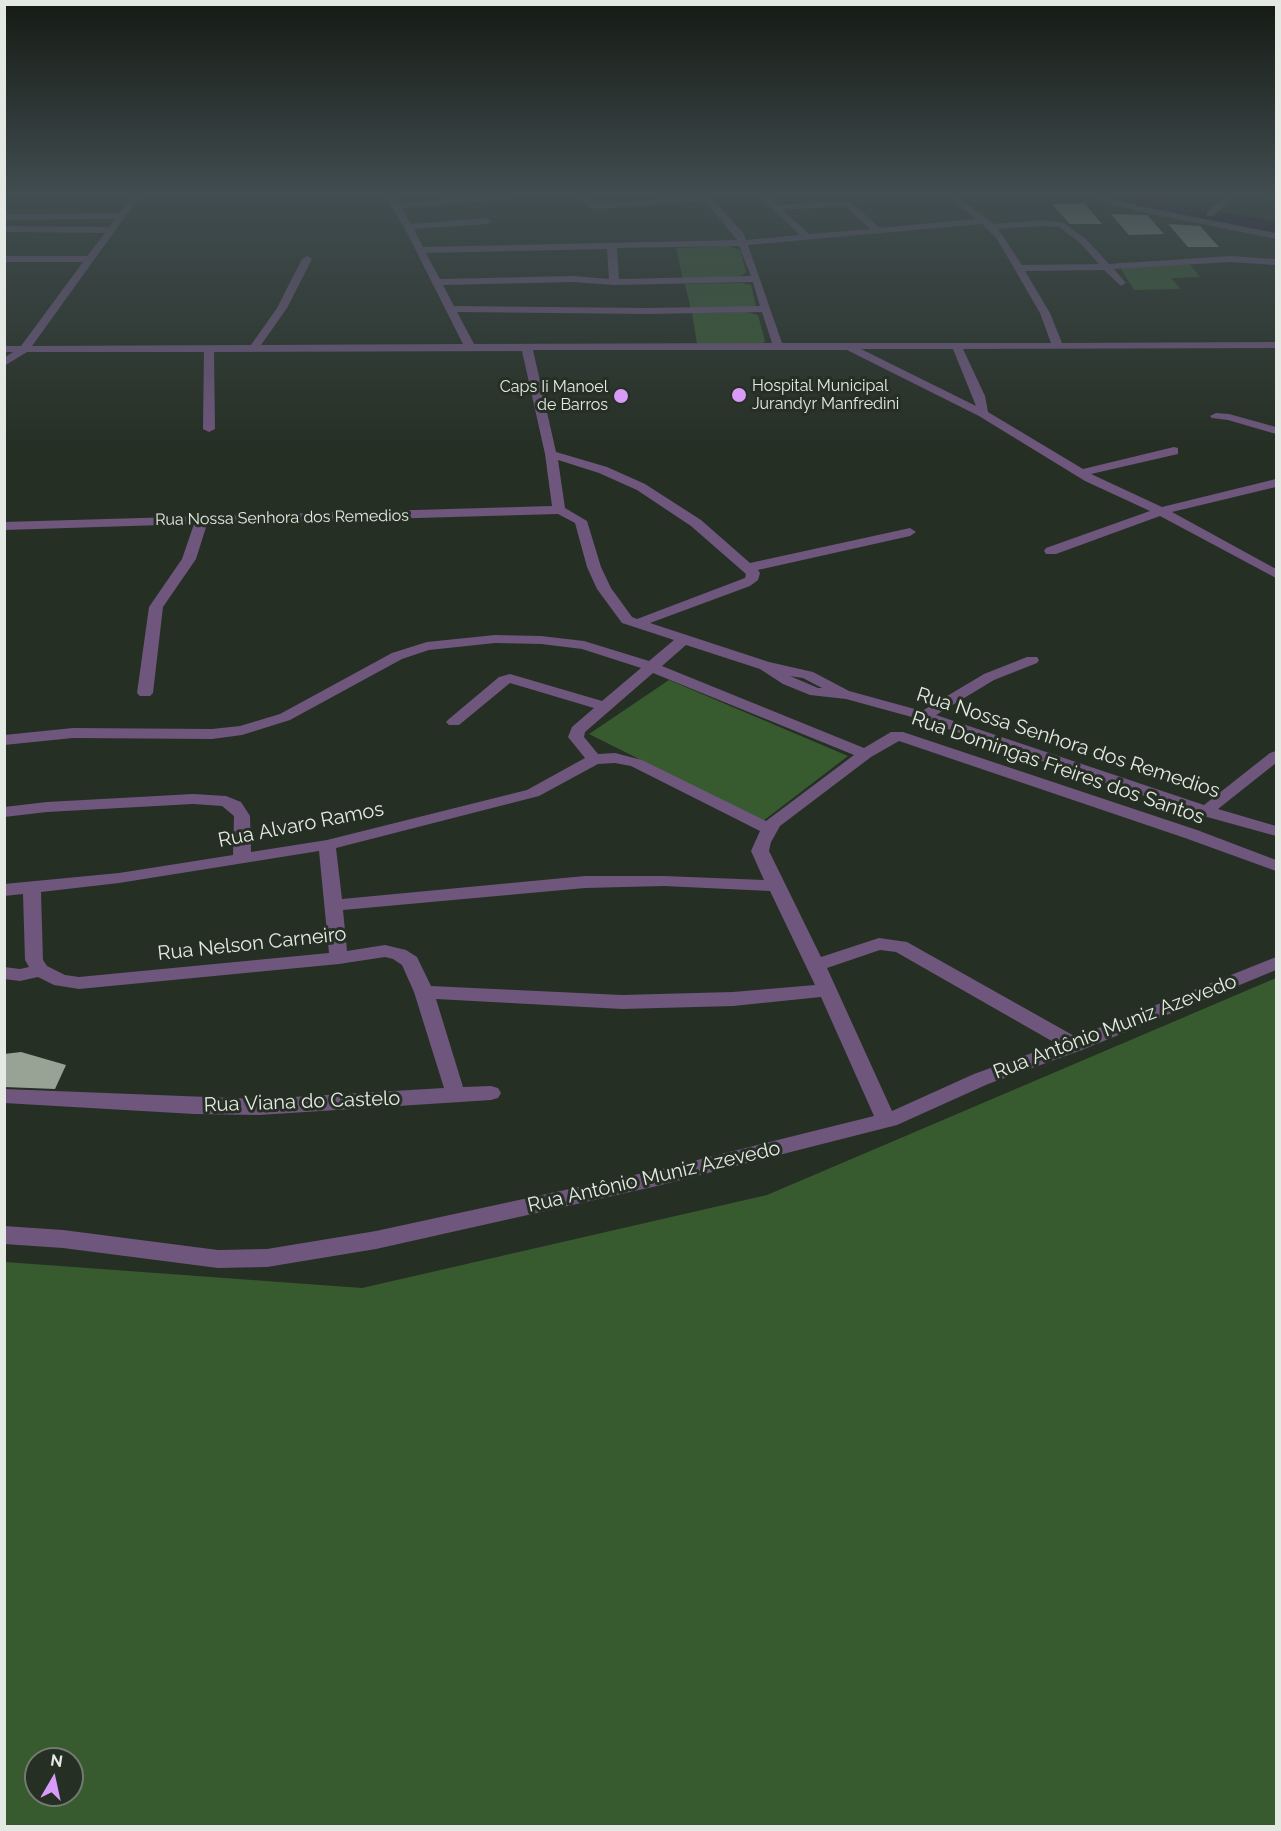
<!DOCTYPE html>
<meta charset="utf-8">
<style>
body{margin:0}
#map{position:relative;width:1281px;height:1831px;overflow:hidden;background:#262f24;font-family:Raleway,sans-serif}
canvas{display:block}
.frame{position:absolute;inset:0;border:6px solid #e4eae3;pointer-events:none}
.north{position:absolute;left:24px;top:1747px;width:60px;height:60px;box-sizing:border-box;background:#262f24;border:2px solid #727a70;border-radius:50%;rotate:9deg;font-size:16px;font-weight:700;line-height:24px;text-align:center;color:#e4eae3}
.north::after{content:'';display:block;margin:auto;width:21px;height:27px;background:#d89bf8;clip-path:polygon(50% 0,100% 100%,50% 72%,0 100%)}
</style>
<div id="map">
<canvas width="1281" height="1831"></canvas>
<div class="frame"></div>
<div class="north">N</div>
</div>
<script>
const c = document.querySelector('canvas').getContext('2d');
c.lineJoin = 'round';
function fillPath(path, color) {
  c.fillStyle = color;
  c.fill(path, 'evenodd');
}
function poly(rows) {
  const path = new Path2D();
  for (const r of rows) {
    path.moveTo(r[0], r[1]);
    for (let i = 2; i < r.length; i += 2) path.lineTo(r[i], r[i + 1]);
  }
  return path;
}
function stroke(path, color, width, dash) {
  c.strokeStyle = color;
  c.lineWidth = width;
  c.lineCap = dash ? 'butt' : 'round';
  c.setLineDash(dash || []);
  c.stroke(path);
}
function label(font, color, halo, rows, align = 'center') {
  c.font = font + ' Raleway,sans-serif';
  c.lineWidth = 6;
  c.setLineDash([]);
  c.textBaseline = 'middle';
  c.strokeStyle = halo;
  c.fillStyle = color;
  for (const [text, x, y, turn = 0] of rows) {
    c.save();
    c.translate(x, y);
    c.rotate((+turn || 0) * Math.PI / 180);
    c.textAlign = isNaN(turn) ? turn : align;
    if (halo) c.strokeText(text, 0, 0);
    c.fillText(text, 0, 0);
    c.restore();
  }
}
const green = poly([
 [728,246,740,250,746,272,744,274,738,277,683,280,676,248],
 [1187,260,1200,277,1171,278,1181,289,1134,290,1117,263],
 [742,283,751,285,756,306,753,308,691,309,685,284],
 [747,312,758,315,765,341,763,343,697,344,692,313],
 [669,680,848,756,763,821,589,734],
 [1276,978,1276,1826,5,1826,5,1262,362,1288,767,1195],
 [36,1759,72,1759,72,1795,36,1795]
]);
const river = poly([
 [1114,196,1149,196,1180,205,1276,221,1276,235,1178,218,1117,201,1114,196]
]);
const building = poly([
 [1084,203,1102,224,1070,224,1052,204],
 [1111,214,1147,215,1164,234,1129,235],
 [1168,224,1200,226,1219,247,1188,247],
 [21,1052,66,1065,55,1089,4,1087,4,1054]
]);
const minor = poly([
 [132,196,140,196,32,346,251,345,277,308,302,259,307,256,312,259,287,308,261,345,463,344,404,227,385,196,393,196,398,203,481,196,514,196,510,199,401,208,411,224,487,218,491,221,487,224,414,229,423,247,737,240,705,201,597,209,589,207,579,196,588,196,597,203,710,196,743,233,746,240,800,235,759,196,768,196,778,205,843,200,851,202,880,228,976,219,947,196,956,196,994,224,1043,220,1064,223,1086,239,1109,264,1230,256,1276,259,1276,265,1230,262,1114,269,1126,283,1121,286,1104,270,1025,271,1050,313,1062,343,1276,342,1276,348,963,349,985,396,988,412,1083,469,1174,447,1178,448,1178,454,1091,474,1162,507,1276,479,1276,487,1172,512,1276,569,1276,578,1160,516,1056,554,1046,554,1044,551,1046,548,1150,511,1085,481,979,416,847,350,533,350,556,452,607,467,645,484,701,520,750,563,910,528,916,532,910,536,758,570,760,573,758,580,750,586,650,623,769,662,813,672,849,691,922,711,984,674,1027,657,1037,657,1039,660,1037,663,994,680,936,715,1204,805,1270,753,1276,751,1276,763,1218,809,1276,826,1276,836,1200,815,919,719,846,699,810,695,783,684,760,669,686,645,662,666,864,748,891,732,903,732,1197,830,1276,860,1276,871,1185,838,899,741,871,757,780,826,771,842,769,851,821,957,879,938,907,942,1076,1037,1276,957,1276,970,1082,1050,988,1084,897,1125,657,1186,376,1249,267,1267,218,1268,63,1248,4,1244,4,1226,63,1230,218,1250,267,1249,376,1231,657,1170,874,1116,821,997,733,1006,622,1009,436,999,463,1087,491,1086,498,1088,501,1093,498,1098,491,1100,259,1115,194,1114,4,1103,4,1089,259,1099,444,1088,414,992,402,965,393,959,385,957,339,964,79,989,54,985,38,977,20,981,4,979,4,967,20,969,29,967,25,960,23,894,4,896,4,884,119,873,233,855,234,816,222,806,193,804,47,812,4,817,4,807,47,802,193,794,226,796,241,802,250,816,251,852,327,840,527,790,585,758,568,737,572,727,594,708,510,683,459,725,449,725,446,722,449,719,499,677,510,674,602,701,641,668,582,649,541,644,495,643,429,650,402,659,290,720,242,735,212,739,73,738,4,745,4,735,73,728,212,729,240,726,280,714,392,653,427,642,495,635,541,636,584,641,649,661,674,640,622,623,597,589,587,567,575,523,558,514,207,524,196,559,163,607,153,693,150,696,140,696,137,693,149,607,182,559,194,524,4,530,4,522,552,506,545,454,522,351,214,352,215,429,209,432,203,429,204,352,27,352,4,366,4,358,13,352,4,352,4,346,21,346,83,262,4,262,4,256,87,256,105,233,4,232,4,226,109,227,115,219,4,220,4,214,119,213,132,196],
 [845,206,870,229,809,234,783,210,845,206],
 [982,224,997,239,1040,313,1051,343,782,343,748,245,982,224],
 [1043,226,1059,227,1080,243,1099,264,1022,265,998,229,1043,226],
 [739,246,751,276,619,279,617,248,739,246],
 [607,249,609,279,573,276,440,279,426,253,607,249],
 [573,282,614,285,753,282,760,306,647,308,454,306,443,285,573,282],
 [457,312,647,314,762,312,772,343,474,344,457,312],
 [861,349,953,349,976,406,861,349],
 [558,460,599,473,637,490,691,526,746,574,745,578,637,619,632,617,611,588,601,567,587,521,565,508,558,460],
 [653,673,854,755,766,821,642,760,615,753,598,754,584,737,585,732,653,673],
 [790,676,803,678,822,688,818,688,790,676],
 [615,763,631,766,760,831,751,851,764,880,664,876,585,876,342,899,336,848,539,796,598,764,615,763],
 [319,851,329,953,79,977,65,975,47,966,43,960,41,892,119,883,319,851],
 [664,886,770,891,815,985,733,992,622,995,431,986,417,957,406,950,385,945,347,951,343,910,585,888,664,886],
 [880,950,896,952,1057,1044,974,1074,892,1111,827,968,880,950],
 [1088,196,1102,196,1138,206,1276,233,1276,239,1137,211,1088,196],
 [1226,196,1235,196,1213,216,1207,216,1207,212,1226,196],
 [1265,196,1276,196,1276,199,1266,198,1265,196],
 [1216,413,1229,414,1276,427,1276,434,1228,420,1212,418,1210,416,1216,413]
]);
const markers = [
 [739,395,8,"#d89bf8"],
 [621,396,8,"#d89bf8"]
];
const farPoinames = [
 ["Hospital Municipal",752,386],
 ["Jurandyr Manfredini",752,404],
 ["Caps Ii Manoel",608,387,"right"],
 ["de Barros",608,405,"right"]
];
const farStreetnames = [
 ["Rua Nossa Senhora dos Remedios",282,518,-1]
];
const streetNames = [
 ["Rua Nossa Senhora dos Remedios",1068,743,18],
 ["Rua Domingas Freires dos Santos",1058,768,19],
 ["Rua Alvaro Ramos",301,825,-11],
 ["Rua Nelson Carneiro",252,944,-6],
 ["Rua Antônio Muniz Azevedo",1115,1027,-21],
 ["Rua Viana do Castelo",302,1102,-2],
 ["Rua Antônio Muniz Azevedo",654,1177,-13]
];
fillPath(green, '#385a2f');
fillPath(river, '#1e002c');
fillPath(building, '#98a395');
fillPath(minor, '#6f567d');
const sky = c.createLinearGradient(0, 0, 0, 452);
sky.addColorStop(0, '#151a14');
sky.addColorStop(0.43, '#414d50');
sky.addColorStop(1, '#414d5000');
c.fillStyle = sky;
c.fillRect(0, 0, 1281, 452);
for (const [x, y, r, color] of markers) {
  const dot = new Path2D();
  dot.arc(x, y, r, 0, 2 * Math.PI);
  c.fillStyle = color;
  c.fill(dot);
  stroke(dot, '#262f24', 2);
}
label('16px', '#e4eae3', '#262f24', farPoinames, 'left');
label('16px', '#e4eae3', '#262f24', farStreetnames);
label('20px', '#e4eae3', '#262f24', streetNames);
</script>
